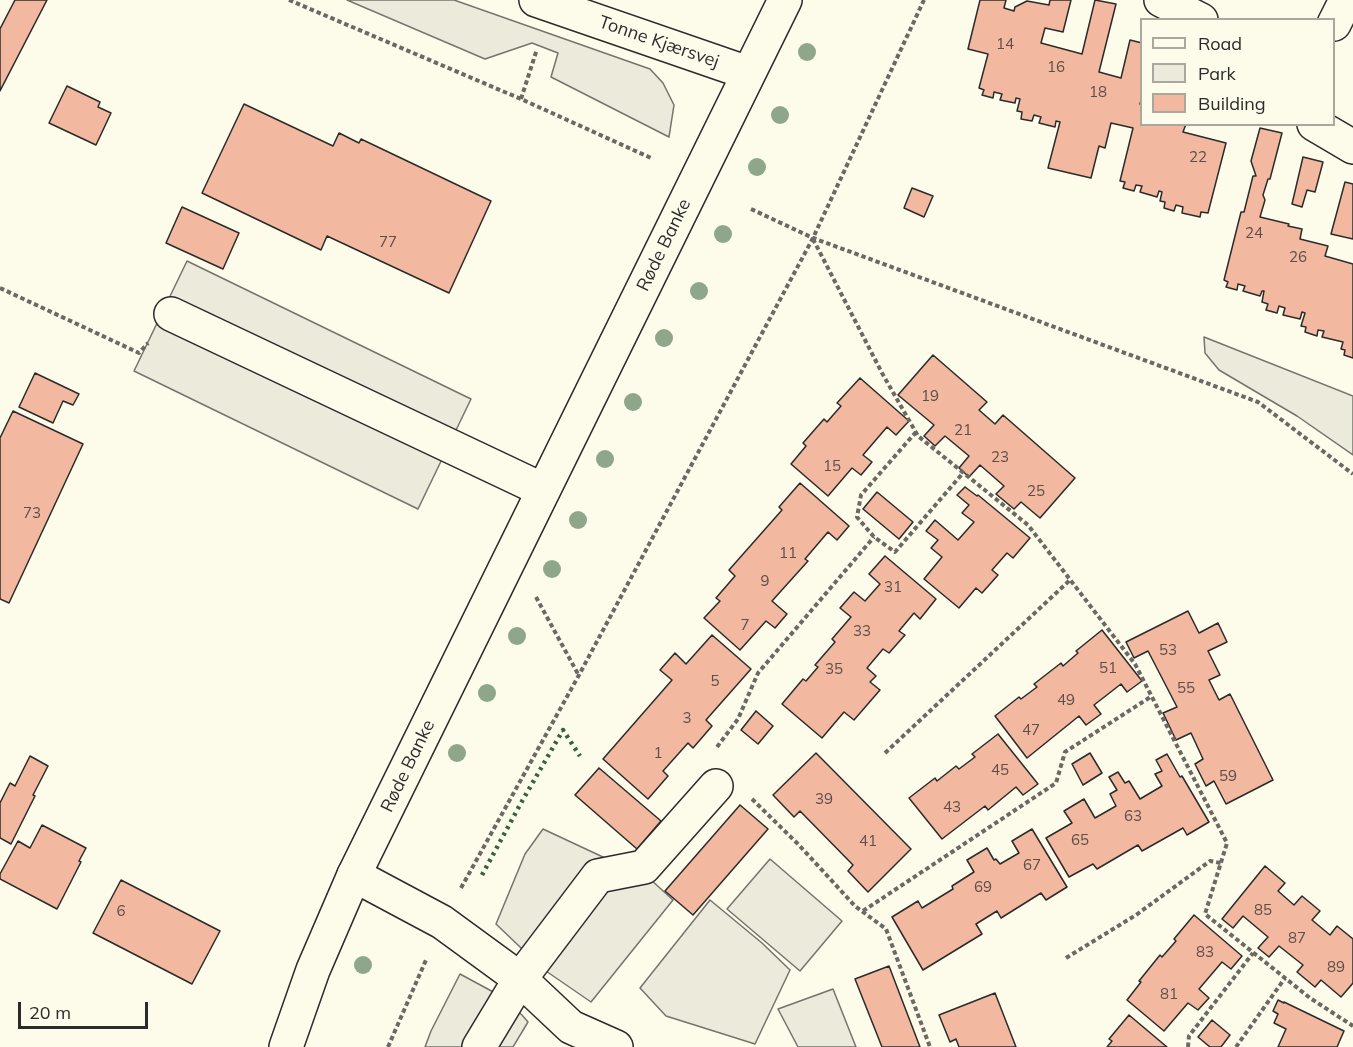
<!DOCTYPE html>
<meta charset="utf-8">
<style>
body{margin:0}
#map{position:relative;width:1353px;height:1047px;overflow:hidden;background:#fdfbea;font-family:Mulish,sans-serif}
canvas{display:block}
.legend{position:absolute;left:1140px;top:18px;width:195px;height:108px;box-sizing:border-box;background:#fdfbea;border:2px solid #a9a89e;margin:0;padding:8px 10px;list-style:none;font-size:18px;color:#2b2b2b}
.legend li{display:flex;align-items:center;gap:12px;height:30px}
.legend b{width:30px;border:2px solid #a9a89e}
.scale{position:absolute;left:18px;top:1002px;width:130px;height:27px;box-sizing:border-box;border:3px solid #2b2b2b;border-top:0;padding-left:8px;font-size:18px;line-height:21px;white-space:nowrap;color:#2b2b2b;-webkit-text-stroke:4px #fdfbea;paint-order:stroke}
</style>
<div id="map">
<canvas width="1353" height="1047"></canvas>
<ul class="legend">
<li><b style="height:8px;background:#fdfbea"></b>Road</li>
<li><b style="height:16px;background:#ecebdb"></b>Park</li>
<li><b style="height:16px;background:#f2b8a0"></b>Building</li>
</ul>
<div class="scale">20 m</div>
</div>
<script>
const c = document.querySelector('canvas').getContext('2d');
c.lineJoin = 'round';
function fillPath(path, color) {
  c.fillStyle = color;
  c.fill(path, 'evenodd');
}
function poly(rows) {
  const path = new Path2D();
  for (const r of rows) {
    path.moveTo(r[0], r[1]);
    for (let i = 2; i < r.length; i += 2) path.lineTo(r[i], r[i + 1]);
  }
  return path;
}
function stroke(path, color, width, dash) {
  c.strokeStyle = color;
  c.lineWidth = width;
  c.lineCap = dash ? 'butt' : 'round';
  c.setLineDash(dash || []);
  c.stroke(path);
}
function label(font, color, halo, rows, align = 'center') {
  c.font = font + ' Mulish,sans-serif';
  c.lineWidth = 4.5;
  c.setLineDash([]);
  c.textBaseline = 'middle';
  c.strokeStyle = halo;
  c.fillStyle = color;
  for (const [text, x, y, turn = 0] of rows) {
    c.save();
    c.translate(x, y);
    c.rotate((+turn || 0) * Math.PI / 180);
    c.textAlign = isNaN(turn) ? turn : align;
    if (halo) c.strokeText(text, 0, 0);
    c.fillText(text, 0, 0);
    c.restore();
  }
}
const green = poly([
 [347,0,454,0,650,69,663,83,674,105,669,137,551,77,558,53,532,43,485,59,347,0],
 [1204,337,1353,396,1353,455,1297,416,1219,370,1205,353,1204,337],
 [770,859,842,921,800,971,727,909,770,859],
 [710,900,762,943,790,970,755,1044,666,1016,640,988,710,900]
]);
const parking = poly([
 [187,261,471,399,418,509,134,371,187,261],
 [543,829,650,879,673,900,591,1002,543,969,496,924,525,854,543,829],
 [460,974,497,994,522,1015,528,1022,513,1047,425,1047,431,1031,460,974],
 [833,989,856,1047,798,1047,778,1009,833,989]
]);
const building = poly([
 [15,0,47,0,0,91,0,29,15,0],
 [980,0,1006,0,1004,8,1014,11,1015,7,1027,1,1049,5,1050,0,1071,0,1063,32,1045,28,1041,43,1082,54,1095,0,1116,4,1099,72,1121,78,1130,40,1142,43,1142,97,1140,104,1142,105,1142,124,1186,124,1183,132,1226,143,1208,213,1201,212,1200,217,1182,213,1183,207,1176,205,1174,211,1164,208,1165,202,1160,201,1162,192,1159,191,1157,197,1140,192,1142,186,1136,185,1134,191,1123,188,1125,182,1120,181,1133,128,1111,123,1105,148,1099,146,1091,178,1048,168,1060,122,1056,121,1055,127,1039,123,1041,117,1034,115,1032,121,1021,119,1022,112,1017,111,1020,99,1016,98,1015,103,1000,100,1002,94,994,92,993,98,982,95,984,90,979,88,988,54,968,49,980,0],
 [67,86,100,102,98,107,111,113,96,145,49,123,67,86],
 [244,104,333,146,339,133,359,143,361,139,491,201,449,293,327,236,321,250,202,193,244,104],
 [1260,128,1282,133,1270,179,1268,179,1263,195,1265,200,1260,217,1289,224,1288,226,1302,229,1300,239,1328,246,1325,256,1353,264,1353,358,1344,355,1345,350,1341,349,1343,342,1322,337,1324,331,1318,330,1317,336,1305,332,1306,327,1301,326,1305,313,1302,312,1300,319,1283,315,1285,308,1279,306,1277,313,1266,310,1268,304,1262,302,1264,291,1262,291,1260,296,1243,291,1245,286,1238,284,1237,290,1226,287,1228,282,1224,280,1241,212,1244,212,1253,176,1256,176,1251,161,1260,128],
 [1303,157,1323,162,1315,192,1307,190,1302,207,1292,204,1303,157],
 [1345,182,1353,184,1353,239,1331,234,1345,182],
 [912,188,933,196,924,217,904,208,912,188],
 [182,207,239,233,223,269,166,243,182,207],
 [933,355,987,402,979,410,995,424,1003,415,1075,478,1040,518,1021,502,1014,509,996,494,1004,486,980,465,969,477,959,468,969,456,945,436,935,446,924,436,934,425,898,395,933,355],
 [35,373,79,394,73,405,63,401,53,423,19,407,35,373],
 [860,378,909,421,896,435,887,427,863,455,872,462,861,475,852,468,828,496,791,464,806,446,803,443,824,419,827,422,841,406,837,403,860,378],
 [13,411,83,444,9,603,0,599,0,438,13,411],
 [800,483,849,526,837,540,828,532,805,559,808,561,772,601,787,614,775,628,766,621,740,650,704,618,720,601,716,598,735,576,729,570,782,510,779,507,800,483],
 [965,487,977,496,978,495,1030,538,1013,558,1007,553,992,570,998,575,982,593,976,588,959,608,924,579,942,557,931,548,938,540,926,531,935,520,958,540,974,522,962,513,969,505,957,495,965,487],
 [877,492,913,522,899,539,863,509,877,492],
 [885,556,936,599,920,619,914,613,899,631,905,635,889,653,883,649,867,668,876,676,870,682,880,690,854,720,844,712,822,738,782,704,803,679,806,681,818,667,815,665,835,642,832,639,851,617,840,608,854,592,865,601,880,584,869,574,885,556],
 [1188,611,1199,633,1218,623,1227,642,1208,651,1220,675,1209,680,1219,700,1230,694,1273,780,1226,804,1214,781,1206,786,1195,764,1203,759,1191,733,1176,740,1163,713,1177,707,1148,651,1134,658,1126,642,1188,611],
 [1102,630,1142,681,1127,692,1121,684,1094,705,1101,714,1086,725,1079,716,1027,758,995,716,1019,697,1021,699,1037,687,1034,684,1061,663,1063,666,1078,653,1076,651,1102,630],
 [712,635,751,669,706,720,712,726,693,748,688,743,663,771,668,776,648,799,603,759,672,680,660,670,675,653,686,664,712,635],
 [756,711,773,726,758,744,741,730,756,711],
 [998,734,1038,784,1023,795,1016,787,988,810,985,806,942,839,909,798,935,778,937,781,956,766,959,769,975,757,972,754,998,734],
 [816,753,911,849,868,892,848,871,853,865,800,811,794,817,773,795,816,753],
 [1090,753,1102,773,1083,785,1072,764,1090,753],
 [1167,754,1180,777,1182,776,1209,822,1187,835,1183,828,1142,851,1138,845,1097,869,1093,864,1069,877,1046,838,1072,823,1064,811,1084,799,1095,818,1116,806,1110,794,1117,790,1109,777,1118,772,1125,783,1129,781,1140,799,1162,786,1155,774,1162,771,1156,760,1167,754],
 [30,756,48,766,33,795,35,796,11,844,0,838,0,803,10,783,15,786,30,756],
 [599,768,661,821,637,849,575,795,599,768],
 [740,805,768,829,693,915,665,891,740,805],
 [42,825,86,848,79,861,81,862,57,909,0,879,0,874,18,841,30,848,42,825],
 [1032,829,1067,887,1046,900,1041,893,1001,918,997,911,976,924,982,934,923,970,892,917,918,901,922,908,953,889,952,886,974,872,967,860,987,848,994,860,996,859,1000,864,1019,853,1012,841,1032,829],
 [1265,866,1285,883,1278,891,1294,905,1302,896,1320,911,1312,920,1330,935,1337,926,1353,939,1353,983,1341,997,1321,980,1315,987,1297,972,1303,965,1279,946,1269,957,1258,948,1268,937,1243,916,1233,928,1222,919,1265,866],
 [121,880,220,931,192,984,93,933,121,880],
 [1194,915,1242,956,1231,969,1222,962,1199,989,1209,998,1198,1010,1188,1003,1164,1031,1127,1000,1141,982,1139,981,1160,955,1162,957,1176,941,1174,939,1194,915],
 [889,966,920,1047,882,1047,855,979,889,966],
 [995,993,1016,1047,959,1047,956,1039,950,1042,939,1015,995,993],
 [1278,1000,1284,1003,1284,1002,1344,1031,1337,1047,1278,1047,1286,1029,1274,1023,1278,1014,1273,1011,1278,1000],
 [1129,1015,1167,1047,1107,1047,1112,1041,1109,1039,1129,1015],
 [1212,1020,1230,1035,1221,1047,1210,1047,1198,1037,1212,1020]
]);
const path = poly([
 [289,0,521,99,651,158],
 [521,99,537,49],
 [751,209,813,238,1258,402,1353,474],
 [813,239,882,373,918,436,1028,525,1135,664,1227,843,1205,914,1310,998,1353,1026],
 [0,288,139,353,148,343],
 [916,432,861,495,857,517,874,537,895,552,963,473],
 [536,597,578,674],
 [717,747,738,719,758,673,874,537],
 [885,753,1070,580],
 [752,799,798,844,855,906,886,929,930,1047],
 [461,888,579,675,813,238,924,0],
 [863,911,1056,783,1065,752,1152,696],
 [1066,958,1136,915,1210,861,1221,863],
 [388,1047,426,960],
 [1188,1047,1189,1036,1253,953],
 [1236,1047,1285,978]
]);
const minor = poly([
 [536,0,748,73],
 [1161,0,1201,20],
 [1334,24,1346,0],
 [1314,124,1353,147],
 [171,314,543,490],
 [354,875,442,922,520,979,571,1027,616,1047],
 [479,1047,520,979,598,876,644,867,716,786]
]);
const tertiary = poly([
 [286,1047,313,970,354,875,785,0]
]);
const hedge = poly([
 [482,875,521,803,563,730,580,756]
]);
const trees = [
 [807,52],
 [780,115],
 [757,167],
 [723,234],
 [699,291],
 [664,338],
 [633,402],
 [605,459],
 [578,520],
 [552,569],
 [517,636],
 [487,693],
 [457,753],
 [363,965]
];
const numberNames = [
 ["14",1005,44],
 ["16",1056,67],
 ["18",1098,92],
 ["22",1198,157],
 ["24",1254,233],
 ["77",388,242],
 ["26",1298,257],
 ["19",930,396],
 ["21",963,430],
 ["23",1000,457],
 ["15",832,466],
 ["25",1036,491],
 ["73",32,513],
 ["11",788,553],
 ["9",765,581],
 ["31",893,587],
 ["7",745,625],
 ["33",862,631],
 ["53",1168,650],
 ["51",1108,668],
 ["35",834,669],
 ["5",715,681],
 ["55",1186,688],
 ["49",1066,700],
 ["3",687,718],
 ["47",1031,730],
 ["1",658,753],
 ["45",1000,770],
 ["59",1228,776],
 ["39",824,799],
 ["43",952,807],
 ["63",1133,816],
 ["65",1080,840],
 ["41",868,841],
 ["67",1032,865],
 ["69",983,887],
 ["85",1263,910],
 ["6",121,911],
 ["87",1297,938],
 ["83",1205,952],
 ["89",1336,967],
 ["81",1169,994]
];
const streetNames = [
 ["Tonne Kjærsvej",659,42,19],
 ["Røde Banke",664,245,-64],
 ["Røde Banke",408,766,-64]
];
fillPath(green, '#ecebdb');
stroke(green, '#74746e', 1.5);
fillPath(parking, '#eceadb');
stroke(parking, '#74746e', 1.5);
fillPath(building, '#f2b8a0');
stroke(building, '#2b2b2b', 1.5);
stroke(minor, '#2b2b2b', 36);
stroke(tertiary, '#2b2b2b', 36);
stroke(path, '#6a6964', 4, [4.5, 3]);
stroke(minor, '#fdfbea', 33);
stroke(tertiary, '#fdfbea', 33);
stroke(hedge, '#34623c', 4.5, [3, 4.5]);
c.fillStyle = '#8ea78a';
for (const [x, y] of trees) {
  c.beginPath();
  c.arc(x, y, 9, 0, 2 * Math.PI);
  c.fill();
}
label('15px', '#5d4e48', null, numberNames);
label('18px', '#2b2b2b', '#fdfbea', streetNames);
</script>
